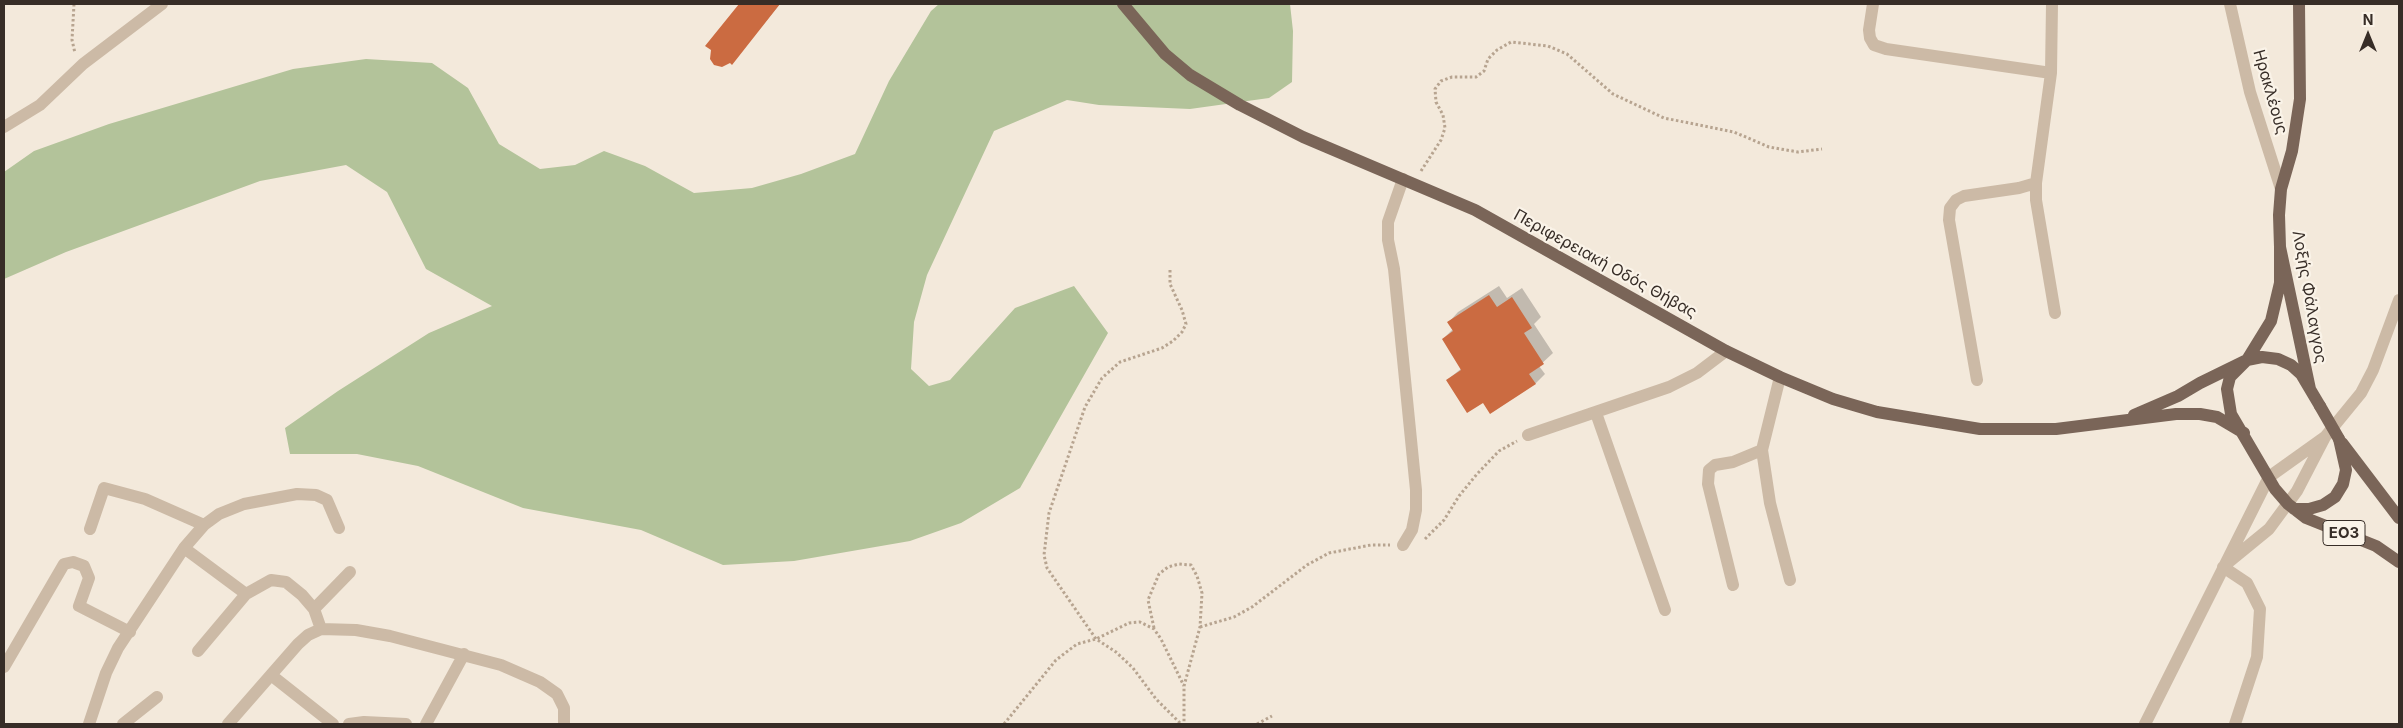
<!DOCTYPE html>
<meta charset="utf-8">
<style>
body{margin:0}
#map{position:relative;width:2403px;height:728px;overflow:hidden;background:#f3e9db;font-family:Inter,sans-serif}
canvas{display:block}
.frame{position:absolute;inset:0;border:5px solid #372d27;pointer-events:none}
.north{position:absolute;left:2343px;top:10px;width:50px;height:50px;-webkit-text-stroke:4px #faf3e8;paint-order:stroke;rotate:0deg;font-size:14px;font-weight:700;line-height:20px;text-align:center;color:#372d27}
.north::after{content:'';display:block;margin:auto;width:18px;height:22px;background:#372d27;clip-path:polygon(50% 0,100% 100%,50% 72%,0 100%)}
</style>
<div id="map">
<canvas width="2403" height="728"></canvas>
<div class="frame"></div>
<div class="north">N</div>
</div>
<script>
const c = document.querySelector('canvas').getContext('2d');
c.lineJoin = 'round';
function fillPath(path, color) {
  c.fillStyle = color;
  c.fill(path, 'evenodd');
}
function poly(rows) {
  const path = new Path2D();
  for (const r of rows) {
    path.moveTo(r[0], r[1]);
    for (let i = 2; i < r.length; i += 2) path.lineTo(r[i], r[i + 1]);
  }
  return path;
}
function stroke(path, color, width, dash) {
  c.strokeStyle = color;
  c.lineWidth = width;
  c.lineCap = dash ? 'butt' : 'round';
  c.setLineDash(dash || []);
  c.stroke(path);
}
function label(font, color, halo, rows, align = 'center') {
  c.font = font + ' Inter,sans-serif';
  c.lineWidth = 4.5;
  c.setLineDash([]);
  c.textBaseline = 'middle';
  c.strokeStyle = halo;
  c.fillStyle = color;
  for (const [text, x, y, turn = 0] of rows) {
    c.save();
    c.translate(x, y);
    c.rotate((+turn || 0) * Math.PI / 180);
    c.textAlign = isNaN(turn) ? turn : align;
    if (halo) c.strokeText(text, 0, 0);
    c.fillText(text, 0, 0);
    c.restore();
  }
}
const green = poly([
 [939,4,1290,4,1293,31,1292,82,1269,98,1190,109,1099,105,1067,100,994,131,927,275,914,322,911,369,929,386,950,380,1015,308,1074,286,1108,333,1020,488,961,523,910,541,794,561,723,565,641,530,523,508,418,466,357,454,290,454,285,428,338,391,429,333,492,306,426,269,387,192,346,165,260,181,66,252,4,279,4,172,34,151,109,124,293,69,366,59,432,63,468,88,499,144,540,169,575,165,604,151,645,166,694,193,752,188,801,174,855,154,889,81,931,11]
]);
const shadow = poly([
 [741,4,780,4,732,63,707,46],
 [1499,286,1507,298,1522,288,1541,317,1534,324,1553,353,1539,366,1545,374,1535,384,1484,401,1447,380,1462,368,1443,339,1453,329,1449,322,1458,312]
]);
const building = poly([
 [739,4,780,4,732,65,730,63,722,67,714,65,710,59,711,50,705,46],
 [1489,295,1497,307,1512,297,1532,328,1524,333,1544,364,1529,374,1536,384,1490,414,1483,403,1467,413,1446,380,1461,370,1442,339,1453,331,1447,322]
]);
const path = poly([
 [74,4,72,40,75,53],
 [1421,171,1441,140,1445,128,1443,115,1436,102,1435,89,1441,81,1452,77,1476,77,1484,71,1488,59,1497,50,1511,42,1548,46,1567,54,1613,94,1664,118,1734,132,1769,147,1798,152,1822,149],
 [1170,270,1170,284,1182,310,1186,324,1182,332,1173,341,1162,348,1120,362,1102,378,1085,407,1049,513,1044,555,1047,568,1096,639,1116,652,1133,668,1156,699,1181,724],
 [1425,539,1444,520,1459,496,1477,474,1499,451,1517,441],
 [1200,627,1234,617,1252,607,1307,565,1329,553,1371,545,1390,545],
 [1154,628,1148,600,1159,574,1168,567,1179,564,1191,565,1197,576,1202,593,1200,627,1184,686,1184,724],
 [1004,724,1056,660,1077,644,1096,639,1129,623,1140,622,1154,629,1161,639,1184,686],
 [1257,724,1272,716]
]);
const minor = poly([
 [1873,4,1869,30,1870,38,1874,45,1886,49,2051,73],
 [2052,4,2051,73,2036,183,2036,200,2055,313],
 [2230,4,2250,92,2281,189],
 [4,127,40,105,83,64,162,4],
 [1780,377,1762,450,1770,503,1790,580],
 [1977,380,1949,220,1950,208,1956,200,1964,196,2019,188,2036,183],
 [1596,413,1665,610],
 [1528,435,1669,387,1697,373,1726,351],
 [90,529,104,488,145,499,204,525],
 [1403,545,1412,530,1416,510,1416,490,1394,269,1388,240,1388,222,1403,179],
 [184,548,246,594],
 [2225,565,2269,529,2297,491,2325,437,2361,393,2373,370,2399,300],
 [2223,567,2247,583,2260,609,2257,657,2235,724],
 [1733,585,1708,484,1709,470,1715,465,1733,462,1762,450],
 [314,609,350,572],
 [198,651,246,594,271,580,286,582,302,595,314,609,321,629],
 [4,667,64,564,73,562,84,566,89,578,79,606,130,632],
 [271,675,333,724],
 [89,724,106,673,118,648,184,548,204,525,219,514,244,504,297,494,316,495,327,500,339,528],
 [123,724,157,697],
 [228,724,298,644,308,635,321,629,356,630,390,636,501,665,540,682,557,694,564,708,564,724],
 [349,724,364,722,406,724],
 [426,724,464,654],
 [2145,724,2269,477,2325,437]
]);
const major = poly([
 [1123,4,1165,54,1190,75,1240,105,1303,137,1475,210,1726,351,1780,377,1833,399,1877,412,1980,429,2056,429,2176,414,2200,414,2217,417,2244,433],
 [2299,4,2300,99,2292,151,2281,189,2279,215,2280,247,2310,389],
 [2280,247,2280,283,2271,321,2247,360,2230,377,2227,389,2231,414,2275,489,2288,504,2306,518,2376,546,2399,562],
 [2134,415,2178,396,2200,383,2247,360,2262,357,2278,359,2291,365,2301,374,2320,406],
 [2342,443,2399,518],
 [2294,509,2309,509,2323,505,2335,497,2343,484,2346,470,2339,439]
]);
const majorBridge = poly([
 [2320,406,2339,439]
]);
const shields = [
 [2344,533,42]
];
const shieldNames = [
 ["ΕΟ3",2344,533]
];
const streetNames = [
 ["Ηρακλέους",2270,92,74],
 ["Περιφερειακή Οδός Θήβας",1605,264,29],
 ["Λοξής Φάλαγγος",2309,297,80]
];
fillPath(green, '#b3c39a');
fillPath(shadow, '#0003');
fillPath(building, '#cb6b41');
stroke(path, '#b7a490', 3, [2.5, 2.5]);
stroke(minor, '#ccbaa6', 12);
stroke(major, '#7a6558', 12);
stroke(majorBridge, '#7a6558', 12);
for (const [x, y, w] of shields) {
  const box = new Path2D();
  box.roundRect(x - w / 2, y - 12.5, w, 25, 4);
  c.fillStyle = '#faf3e8';
  c.fill(box);
  stroke(box, '#372d27', 1);
}
label('bold 15px', '#372d27', null, shieldNames);
label('16px', '#372d27', '#faf3e8', streetNames);
</script>
